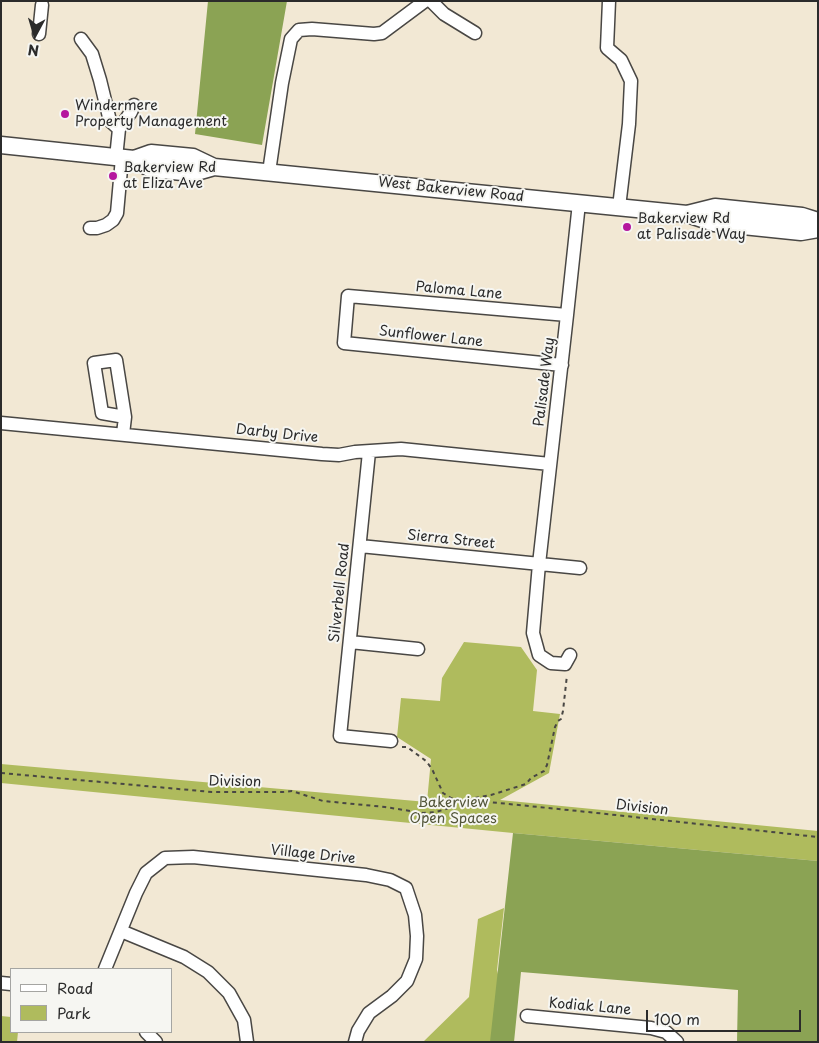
<!DOCTYPE html>
<style>
body{margin:0}
#map{position:relative;width:819px;height:1043px;overflow:hidden;background:#f2e8d4;font-family:"Playpen Sans",sans-serif}
canvas{display:block}
.frame{position:absolute;inset:0;border:2px solid #2b2b2b;pointer-events:none}
.legend{position:absolute;left:10px;top:968px;width:162px;height:65px;box-sizing:border-box;background:#f6f6f2;border:1px solid #a5a5a2;margin:0;padding:6px 9px;list-style:none;font-size:15px;color:#2b2b2b}
.legend li{display:flex;align-items:center;gap:10px;height:25px}
.legend b{width:25px;border:1px solid #a5a5a2}
.north{position:absolute;left:10px;top:10px;width:50px;height:50px;-webkit-text-stroke:4px #f6f6f2;paint-order:stroke;rotate:186deg;font-size:14px;font-weight:700;line-height:20px;text-align:center;color:#2b2b2b}
.north::after{content:'';display:block;margin:auto;width:18px;height:22px;background:#2b2b2b;clip-path:polygon(50% 0,100% 100%,50% 72%,0 100%)}
.scale{position:absolute;left:646px;top:1010px;width:155px;height:22px;box-sizing:border-box;border:2px solid #2b2b2b;border-top:0;padding-left:6px;font-size:15px;line-height:18px;white-space:nowrap;color:#2b2b2b;-webkit-text-stroke:4px #f6f6f2;paint-order:stroke}
</style>
<div id="map">
<canvas width="819" height="1043"></canvas>
<div class="frame"></div>
<ul class="legend">
<li><b style="height:6px;background:#fff"></b>Road</li>
<li><b style="height:14px;background:#afbb5d"></b>Park</li>
</ul>
<div class="north">N</div>
<div class="scale">100 m</div>
</div>
<script>
const c = document.querySelector('canvas').getContext('2d');
c.lineJoin = 'round';
function fillPath(path, color) {
  c.fillStyle = color;
  c.fill(path, 'evenodd');
}
function poly(rows) {
  const path = new Path2D();
  for (const r of rows) {
    path.moveTo(r[0], r[1]);
    for (let i = 2; i < r.length; i += 2) path.lineTo(r[i], r[i + 1]);
  }
  return path;
}
function stroke(path, color, width, dash) {
  c.strokeStyle = color;
  c.lineWidth = width;
  c.lineCap = dash ? 'butt' : 'round';
  c.setLineDash(dash || []);
  c.stroke(path);
}
function label(font, color, halo, rows, align = 'center') {
  c.font = font + ' "Playpen Sans",sans-serif';
  c.lineWidth = 4;
  c.setLineDash([]);
  c.textBaseline = 'middle';
  c.strokeStyle = halo;
  c.fillStyle = color;
  for (const [text, x, y, turn = 0] of rows) {
    c.save();
    c.translate(x, y);
    c.rotate((+turn || 0) * Math.PI / 180);
    c.textAlign = isNaN(turn) ? turn : align;
    if (halo) c.strokeText(text, 0, 0);
    c.fillText(text, 0, 0);
    c.restore();
  }
}
const green = poly([
 [464,642,521,647,537,670,533,711,560,714,549,773,500,800,818,831,818,861,513,833,1,783,1,764,427,802,431,759,397,737,401,698,440,701,442,678],
 [504,908,497,970,514,1042,423,1042,469,997,478,919],
 [1,1016,11,1017,11,1032,18,1032,17,1042,1,1042]
]);
const forest = poly([
 [208,1,287,1,262,145,195,134],
 [513,833,818,861,818,1042,737,1042,738,990,521,972,514,1042,490,1042]
]);
const path = poly([
 [402,747,407,747,426,761,432,769,443,793,451,798,464,800],
 [1,773,212,792,283,792,292,791,323,801,385,807,423,813,436,812,446,809,464,800,491,795,526,784,531,778,544,771,547,765,555,727,558,721,561,719,563,711,567,675],
 [469,800,588,812,818,837]
]);
const minor = poly([
 [431,1,444,14,475,33],
 [609,1,607,48,621,60,631,81,629,124,619,207],
 [39,34,42,5],
 [81,39,92,54,100,80,110,121,119,129],
 [116,158,119,129,131,112,134,105],
 [269,172,282,83,291,39,299,30,312,29,374,34,382,33,425,1],
 [90,228,97,228,106,225,113,220,117,213,122,158],
 [562,365,344,343,348,296,567,315],
 [1,423,322,454,339,455,355,452,401,449,550,464],
 [123,434,125,417,116,360,94,363,102,413,125,417],
 [369,452,340,736,391,741],
 [360,546,580,568],
 [350,642,418,649],
 [570,655,565,664,551,663,539,655,533,633,539,564,567,315,579,203],
 [121,931,184,957,208,972,229,993,244,1020,247,1042],
 [105,969,136,893,146,873,165,858,193,857,366,875,390,880,406,888,415,915,417,936,416,959,407,981,392,996,369,1013,358,1031,355,1042],
 [1,983,11,984],
 [527,1016,651,1028,666,1032,677,1042],
 [146,1032,156,1042]
]);
const major = poly([
 [1,145,134,159,151,153,193,157,214,167,687,214,714,223,801,232,818,229],
 [134,159,151,169,193,173,214,167],
 [687,214,715,207,802,216,818,221]
]);
const markers = [
 [65,114,5,"#b5179e"],
 [113,176,5,"#b5179e"],
 [627,227,5,"#b5179e"]
];
const poiNames = [
 ["Windermere",75,106],
 ["Property Management",75,122],
 ["Bakerview Rd",123,168],
 ["at Eliza Ave",123,184],
 ["Bakerview Rd",637,219],
 ["at Palisade Way",637,235]
];
const streetNames = [
 ["West Bakerview Road",451,190,6],
 ["Paloma Lane",459,291,5],
 ["Sunflower Lane",431,337,6],
 ["Palisade Way",545,382,-83],
 ["Darby Drive",277,434,6],
 ["Sierra Street",451,540,6],
 ["Silverbell Road",340,593,-84],
 ["Division",235,782,1],
 ["Division",642,808,6],
 ["Village Drive",313,855,6],
 ["Kodiak Lane",590,1007,5]
];
const parkNames = [
 ["Bakerview",453,803],
 ["Open Spaces",453,819]
];
fillPath(green, '#afbb5d');
fillPath(forest, '#8ba354');
stroke(minor, '#494744', 15);
stroke(major, '#494744', 19);
stroke(path, '#494744', 2, [4, 4]);
stroke(minor, '#fff', 12);
stroke(major, '#fff', 16);
for (const [x, y, r, color] of markers) {
  const dot = new Path2D();
  dot.arc(x, y, r, 0, 2 * Math.PI);
  c.fillStyle = color;
  c.fill(dot);
  stroke(dot, '#f6f6f2', 2);
}
label('14px', '#2b2b2b', '#f6f6f2', poiNames, 'left');
label('14px', '#2b2b2b', '#f6f6f2', streetNames);
label('14px', '#53563a', '#f6f6f2', parkNames);
</script>
